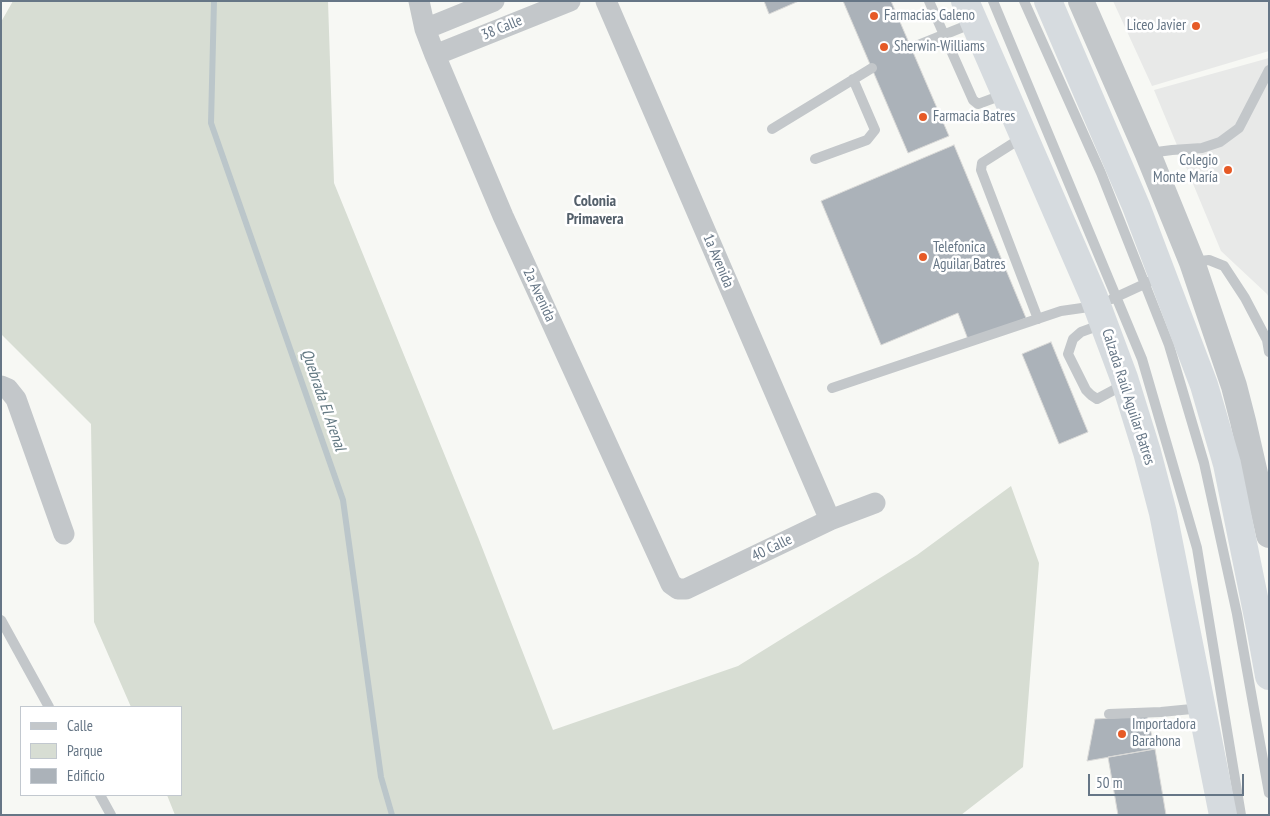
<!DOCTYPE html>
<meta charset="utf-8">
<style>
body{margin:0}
#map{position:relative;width:1270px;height:816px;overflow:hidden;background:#f7f8f4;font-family:"PT Sans Narrow",sans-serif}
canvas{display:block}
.frame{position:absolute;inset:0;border:2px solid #667686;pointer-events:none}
.legend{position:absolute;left:20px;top:706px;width:162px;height:90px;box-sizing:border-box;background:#fff;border:1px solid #c2c8cf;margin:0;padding:6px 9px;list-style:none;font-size:15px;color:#667686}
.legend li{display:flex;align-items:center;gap:10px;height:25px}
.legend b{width:25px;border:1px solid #c2c8cf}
.scale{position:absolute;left:1088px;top:774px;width:156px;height:22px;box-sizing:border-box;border:2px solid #667686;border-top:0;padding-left:6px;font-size:15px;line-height:18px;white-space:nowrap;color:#667686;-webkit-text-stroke:4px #fff;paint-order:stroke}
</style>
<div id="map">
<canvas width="1270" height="816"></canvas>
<div class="frame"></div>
<ul class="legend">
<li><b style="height:6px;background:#c3c7ca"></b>Calle</li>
<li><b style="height:14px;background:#d7ddd3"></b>Parque</li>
<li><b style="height:14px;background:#abb2b9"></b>Edificio</li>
</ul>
<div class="scale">50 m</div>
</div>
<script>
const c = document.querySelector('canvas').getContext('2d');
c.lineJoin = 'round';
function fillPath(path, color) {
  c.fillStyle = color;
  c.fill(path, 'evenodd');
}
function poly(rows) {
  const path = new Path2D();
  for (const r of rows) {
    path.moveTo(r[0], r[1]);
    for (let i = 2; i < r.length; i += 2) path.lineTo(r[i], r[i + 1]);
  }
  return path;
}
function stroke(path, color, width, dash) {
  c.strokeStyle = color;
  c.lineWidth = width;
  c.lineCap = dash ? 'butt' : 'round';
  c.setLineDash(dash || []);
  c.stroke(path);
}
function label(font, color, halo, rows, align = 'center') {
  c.font = font + ' "PT Sans Narrow",sans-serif';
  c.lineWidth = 5;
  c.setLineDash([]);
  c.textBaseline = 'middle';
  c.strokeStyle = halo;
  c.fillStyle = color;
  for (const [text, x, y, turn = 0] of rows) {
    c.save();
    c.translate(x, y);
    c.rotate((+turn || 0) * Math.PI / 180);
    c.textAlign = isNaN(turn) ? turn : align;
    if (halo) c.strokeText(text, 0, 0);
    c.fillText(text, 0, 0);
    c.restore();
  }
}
const built = poly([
 [1113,1,1269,1,1269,51,1152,86],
 [1269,58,1269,298,1267,294,1221,251,1154,90]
]);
const green = poly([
 [13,1,328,1,334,183,478,537,553,730,738,666,917,555,1011,486,1039,563,1023,767,961,815,175,815,167,795,181,795,181,707,131,707,94,622,91,424,1,334,1,22]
]);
const stream = poly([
 [214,1,211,123,343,500,381,777,392,815]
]);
const building = poly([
 [764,1,799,1,769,14,764,1],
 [843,1,891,1,949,136,908,153,843,1],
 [954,145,1026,318,969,342,958,313,881,345,821,201,954,145],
 [1051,342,1088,432,1059,444,1022,354,1051,342],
 [1147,716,1155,749,1087,761,1095,719,1147,716],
 [1155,749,1166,815,1118,815,1108,757,1155,749]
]);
const service = poly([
 [929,1,973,100,978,104,1005,94],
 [993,1,1142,359,1197,548,1241,815],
 [1024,1,1101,173,1169,345,1204,463,1237,614,1269,793],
 [911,48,973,23],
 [772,129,872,68],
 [1023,137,982,163,981,170,1038,319],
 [1149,153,1172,150,1202,148,1220,142,1239,128,1269,70],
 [815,159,867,140,875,130,853,79],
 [1192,262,1209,260,1224,266,1245,298,1267,340,1269,352],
 [1112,299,1151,281],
 [1103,324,1081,332,1073,339,1068,354,1086,390,1091,395,1097,399,1125,384],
 [832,388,1061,311,1096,306],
 [1,620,49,707],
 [1109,714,1161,712,1202,708],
 [100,795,111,815]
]);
const minor = poly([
 [419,1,425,29,435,55,503,216,671,584,678,589,686,589,830,520,875,503],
 [606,1,830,520],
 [425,29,494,1],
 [435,55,570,1],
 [1,386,8,389,16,399,64,534]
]);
const tertiary = poly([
 [1081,1,1148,154,1192,262,1234,386,1243,421,1269,535]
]);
const trunk = poly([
 [965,1,1093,295,1124,378,1147,452,1163,513,1223,815],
 [1048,1,1136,206,1204,385,1227,464,1261,632,1269,676]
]);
const markers = [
 [874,16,5,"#e65a26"],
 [1196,26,5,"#e65a26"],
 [884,47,5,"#e65a26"],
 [923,117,5,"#e65a26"],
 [1228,170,5,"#e65a26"],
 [923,257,5,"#e65a26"],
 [1122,734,5,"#e65a26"]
];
const poiNames = [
 ["Farmacias Galeno",884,16],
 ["Liceo Javier",1186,26,"right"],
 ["Sherwin-Williams",894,47],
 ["Farmacia Batres",933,117],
 ["Colegio",1218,161,"right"],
 ["Monte María",1218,178,"right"],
 ["Telefonica",933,248],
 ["Aguilar Batres",933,265],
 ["Importadora",1132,725],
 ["Barahona",1132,742]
];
const streetNames = [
 ["38 Calle",502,28,-22],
 ["1a Avenida",718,261,67],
 ["2a Avenida",539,295,65],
 ["Calzada Raúl Aguilar Batres",1128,397,72],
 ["40 Calle",772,548,-26]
];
const neighbourhoodNames = [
 ["Colonia",595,201],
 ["Primavera",595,219]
];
const waterNames = [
 ["Quebrada El Arenal",323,400,71]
];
fillPath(built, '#e8e9e8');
fillPath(green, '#d7ddd3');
stroke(stream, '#bbc6ca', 6);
fillPath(building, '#abb2b9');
stroke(building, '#d9d9d7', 1);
stroke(service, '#c3c7ca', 10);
stroke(minor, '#c3c7ca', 21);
stroke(tertiary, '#c3c7ca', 26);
stroke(trunk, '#d6dbdf', 28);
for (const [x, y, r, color] of markers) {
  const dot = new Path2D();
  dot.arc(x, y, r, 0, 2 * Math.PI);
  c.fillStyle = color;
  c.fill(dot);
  stroke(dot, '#fff', 2);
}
label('15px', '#667686', '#fff', poiNames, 'left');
label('15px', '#667686', '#fff', streetNames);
label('bold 16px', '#54606b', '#fff', neighbourhoodNames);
label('italic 16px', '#627882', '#fff', waterNames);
</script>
